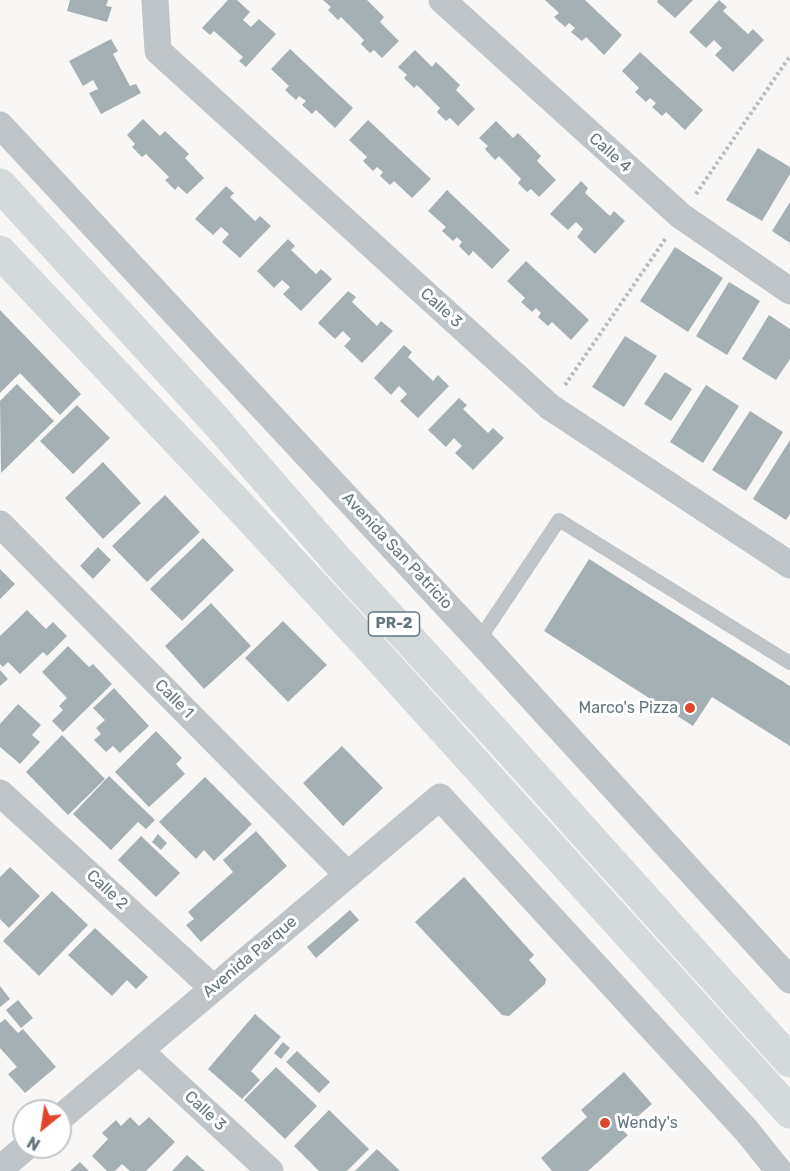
<!DOCTYPE html>
<style>
body{margin:0}
#map{position:relative;width:790px;height:1171px;overflow:hidden;background:#f8f7f5;font-family:Rubik,sans-serif}
canvas{display:block}
.north{position:absolute;left:12px;top:1099px;width:60px;height:60px;box-sizing:border-box;background:#fff;border:2px solid #c1c8cc;border-radius:50%;rotate:210deg;font-size:16px;font-weight:700;line-height:24px;text-align:center;color:#63767f}
.north::after{content:'';display:block;margin:auto;width:21px;height:27px;background:#e0462c;clip-path:polygon(50% 0,100% 100%,50% 72%,0 100%)}
</style>
<div id="map">
<canvas width="790" height="1171"></canvas>
<div class="north">N</div>
</div>
<script>
const c = document.querySelector('canvas').getContext('2d');
c.lineJoin = 'round';
function fillPath(path, color) {
  c.fillStyle = color;
  c.fill(path, 'evenodd');
}
function poly(rows) {
  const path = new Path2D();
  for (const r of rows) {
    path.moveTo(r[0], r[1]);
    for (let i = 2; i < r.length; i += 2) path.lineTo(r[i], r[i + 1]);
  }
  return path;
}
function stroke(path, color, width, dash) {
  c.strokeStyle = color;
  c.lineWidth = width;
  c.lineCap = dash ? 'butt' : 'round';
  c.setLineDash(dash || []);
  c.stroke(path);
}
function label(font, color, halo, rows, align = 'center') {
  c.font = font + ' Rubik,sans-serif';
  c.lineWidth = 6;
  c.setLineDash([]);
  c.textBaseline = 'middle';
  c.strokeStyle = halo;
  c.fillStyle = color;
  for (const [text, x, y, turn = 0] of rows) {
    c.save();
    c.translate(x, y);
    c.rotate((+turn || 0) * Math.PI / 180);
    c.textAlign = isNaN(turn) ? turn : align;
    if (halo) c.strokeText(text, 0, 0);
    c.fillText(text, 0, 0);
    c.restore();
  }
}
const building = poly([
 [70,0,108,0,106,6,112,7,107,22,67,11],
 [228,0,237,0,250,12,243,20,251,27,259,19,276,34,246,67,239,61,243,57,214,31,210,35,202,28],
 [323,0,367,0,384,17,380,22,399,41,382,58,374,50,370,53,361,44,364,40,341,17,338,20,328,10,331,7],
 [545,0,585,0,622,35,604,55,586,37,582,41,571,32,575,28,569,23,565,27,554,17,559,13],
 [658,0,693,0,675,18,657,2],
 [719,0,727,7,723,11,748,34,753,29,764,40,733,72,715,55,722,48,714,40,706,48,689,32],
 [111,39,118,51,113,54,130,86,136,84,141,93,101,114,89,93,98,89,93,80,83,86,69,61],
 [290,49,353,108,335,128,316,110,312,114,302,105,306,101,299,96,296,100,285,90,289,86,271,69],
 [415,50,432,67,436,62,460,85,456,90,475,109,458,126,450,118,446,121,437,112,440,108,417,85,414,88,404,78,407,75,398,67],
 [640,52,703,110,685,130,666,112,662,116,652,107,656,103,650,98,646,102,635,92,639,88,622,71],
 [143,119,160,136,165,131,189,154,185,158,204,178,187,194,178,186,175,190,165,180,169,177,146,154,142,157,132,147,135,144,127,135],
 [368,120,431,179,412,198,394,181,390,185,380,176,383,172,377,167,373,171,363,161,367,157,349,140],
 [496,121,513,138,518,133,541,156,537,161,556,180,539,197,531,189,527,192,518,183,521,179,499,156,495,160,485,149,488,146,479,138],
 [758,148,790,167,790,174,762,221,726,200],
 [581,181,588,188,585,193,610,216,614,211,625,221,595,254,577,237,583,229,576,222,568,230,550,214],
 [226,186,234,193,230,197,255,221,260,216,271,226,240,258,222,242,229,234,221,227,213,235,195,219],
 [447,190,510,250,492,269,473,251,469,256,459,246,462,242,457,237,453,241,442,231,446,227,428,211],
 [790,202,790,243,772,231],
 [288,239,295,246,291,250,316,274,321,269,332,279,301,311,283,294,290,287,282,280,274,288,257,271],
 [675,247,723,278,688,332,640,301],
 [526,261,589,320,571,340,552,322,548,326,538,317,541,313,536,308,532,312,521,302,525,298,507,281],
 [729,282,760,301,727,355,696,336],
 [348,291,356,297,352,302,377,326,381,321,393,331,362,363,344,346,351,339,343,331,335,339,318,323],
 [0,310,81,394,60,415,20,373,0,393],
 [769,315,790,329,790,359,776,380,742,359],
 [625,336,657,356,624,407,592,387],
 [404,345,412,352,408,357,433,381,438,375,449,386,418,418,400,401,407,394,399,386,391,395,374,378],
 [665,372,692,389,671,421,644,404],
 [17,384,54,421,1,473,0,401],
 [706,385,739,406,703,463,670,442],
 [459,398,467,405,463,409,488,433,493,428,504,438,473,470,455,453,462,446,454,438,446,447,428,430],
 [77,405,110,438,73,474,40,441],
 [750,411,783,432,746,491,712,470],
 [790,440,790,514,786,520,753,499],
 [103,462,141,503,103,539,65,498],
 [165,495,200,532,147,582,112,546],
 [203,538,234,570,182,621,150,589],
 [98,547,111,560,93,579,80,566],
 [589,559,790,686,790,746,712,697,693,726,544,631],
 [0,569,15,584,0,599],
 [211,603,251,646,204,689,165,646],
 [27,610,46,629,53,622,67,636,47,656,43,652,20,674,8,662,3,667,0,664,0,636],
 [283,621,327,665,288,702,245,658],
 [68,646,89,667,93,664,112,684,63,732,52,721,63,710,59,706,67,698,42,672],
 [0,670,8,679,0,686],
 [114,688,149,726,120,753,113,746,106,752,94,740,101,734,96,728,105,720,93,708],
 [18,704,41,725,32,735,40,742,20,764,0,747,0,724],
 [156,731,182,758,176,764,185,774,149,807,115,772],
 [62,735,105,779,68,815,26,772],
 [342,746,383,788,343,826,303,783],
 [109,776,155,820,146,829,138,822,111,850,73,814],
 [205,777,252,824,214,861,204,850,196,859,159,822],
 [256,831,287,866,201,942,186,925,194,919,188,912,233,872,223,860],
 [158,834,167,843,161,850,152,842],
 [141,836,180,873,156,897,118,860],
 [10,867,40,896,9,928,0,919,0,877],
 [464,877,534,955,529,960,546,979,545,984,509,1016,502,1015,415,922],
 [52,891,88,925,39,976,3,941],
 [350,910,359,920,316,958,307,947],
 [95,928,148,977,136,989,127,980,112,996,68,955],
 [0,986,10,999,0,1007],
 [18,1000,33,1018,21,1028,6,1010],
 [255,1014,281,1037,251,1071,260,1080,242,1099,208,1069],
 [5,1019,18,1033,23,1029,56,1067,25,1093,8,1074,17,1067,0,1048,0,1023],
 [283,1042,290,1048,281,1059,274,1053],
 [297,1051,330,1082,319,1093,286,1062],
 [276,1067,317,1106,285,1139,244,1100],
 [624,1072,652,1104,622,1130,628,1135,588,1171,552,1171,541,1158,587,1117,581,1110],
 [329,1110,369,1149,347,1171,319,1171,294,1146],
 [130,1117,139,1126,149,1117,175,1142,146,1171,130,1171,122,1164,115,1171,107,1171,92,1156,108,1139,102,1133,116,1120,121,1126],
 [377,1149,400,1171,355,1171],
 [187,1155,205,1171,172,1171],
 [80,1162,89,1171,70,1171]
]);
const path = poly([
 [696,194,790,56],
 [565,385,666,238]
]);
const service = poly([
 [479,640,559,520,790,663]
]);
const minor = poly([
 [155,0,158,51,550,407,790,565],
 [442,0,681,216,790,291],
 [0,125,479,640,790,980],
 [0,524,348,875],
 [0,793,213,988],
 [140,1051,270,1171],
 [60,1118,440,797,746,1130,779,1171],
 [0,1169,26,1147]
]);
const primary = poly([
 [0,185,216,421,334,557,503,742,790,1061],
 [0,252,248,515,370,647,790,1112]
]);
const markers = [
 [690,708,6,"#e0462c"],
 [605,1123,6,"#e0462c"]
];
const shields = [
 [394,624,51]
];
const shieldNames = [
 ["PR-2",394,624]
];
const streetNames = [
 ["Calle 4",610,153,42],
 ["Calle 3",441,308,42],
 ["Avenida San Patricio",397,551,47],
 ["Calle 1",174,699,45],
 ["Calle 2",107,890,43],
 ["Avenida Parque",250,957,-40],
 ["Calle 3",205,1111,43]
];
const poiNames = [
 ["Marco's Pizza",678,708],
 ["Wendy's",617,1123,"left"]
];
fillPath(building, '#a5b0b4');
stroke(path, '#b9bdbf', 4, [3, 3]);
stroke(service, '#bec4c7', 14);
stroke(minor, '#bec4c7', 27);
stroke(primary, '#d4d9db', 33);
for (const [x, y, r, color] of markers) {
  const dot = new Path2D();
  dot.arc(x, y, r, 0, 2 * Math.PI);
  c.fillStyle = color;
  c.fill(dot);
  stroke(dot, '#fff', 2);
}
for (const [x, y, w] of shields) {
  const box = new Path2D();
  box.roundRect(x - w / 2, y - 12, w, 24, 4.5);
  c.fillStyle = '#fff';
  c.fill(box);
  stroke(box, '#63767f', 1.5);
}
label('bold 15px', '#63767f', null, shieldNames);
label('16px', '#63767f', '#fff', streetNames);
label('16px', '#63767f', '#fff', poiNames, 'right');
</script>
